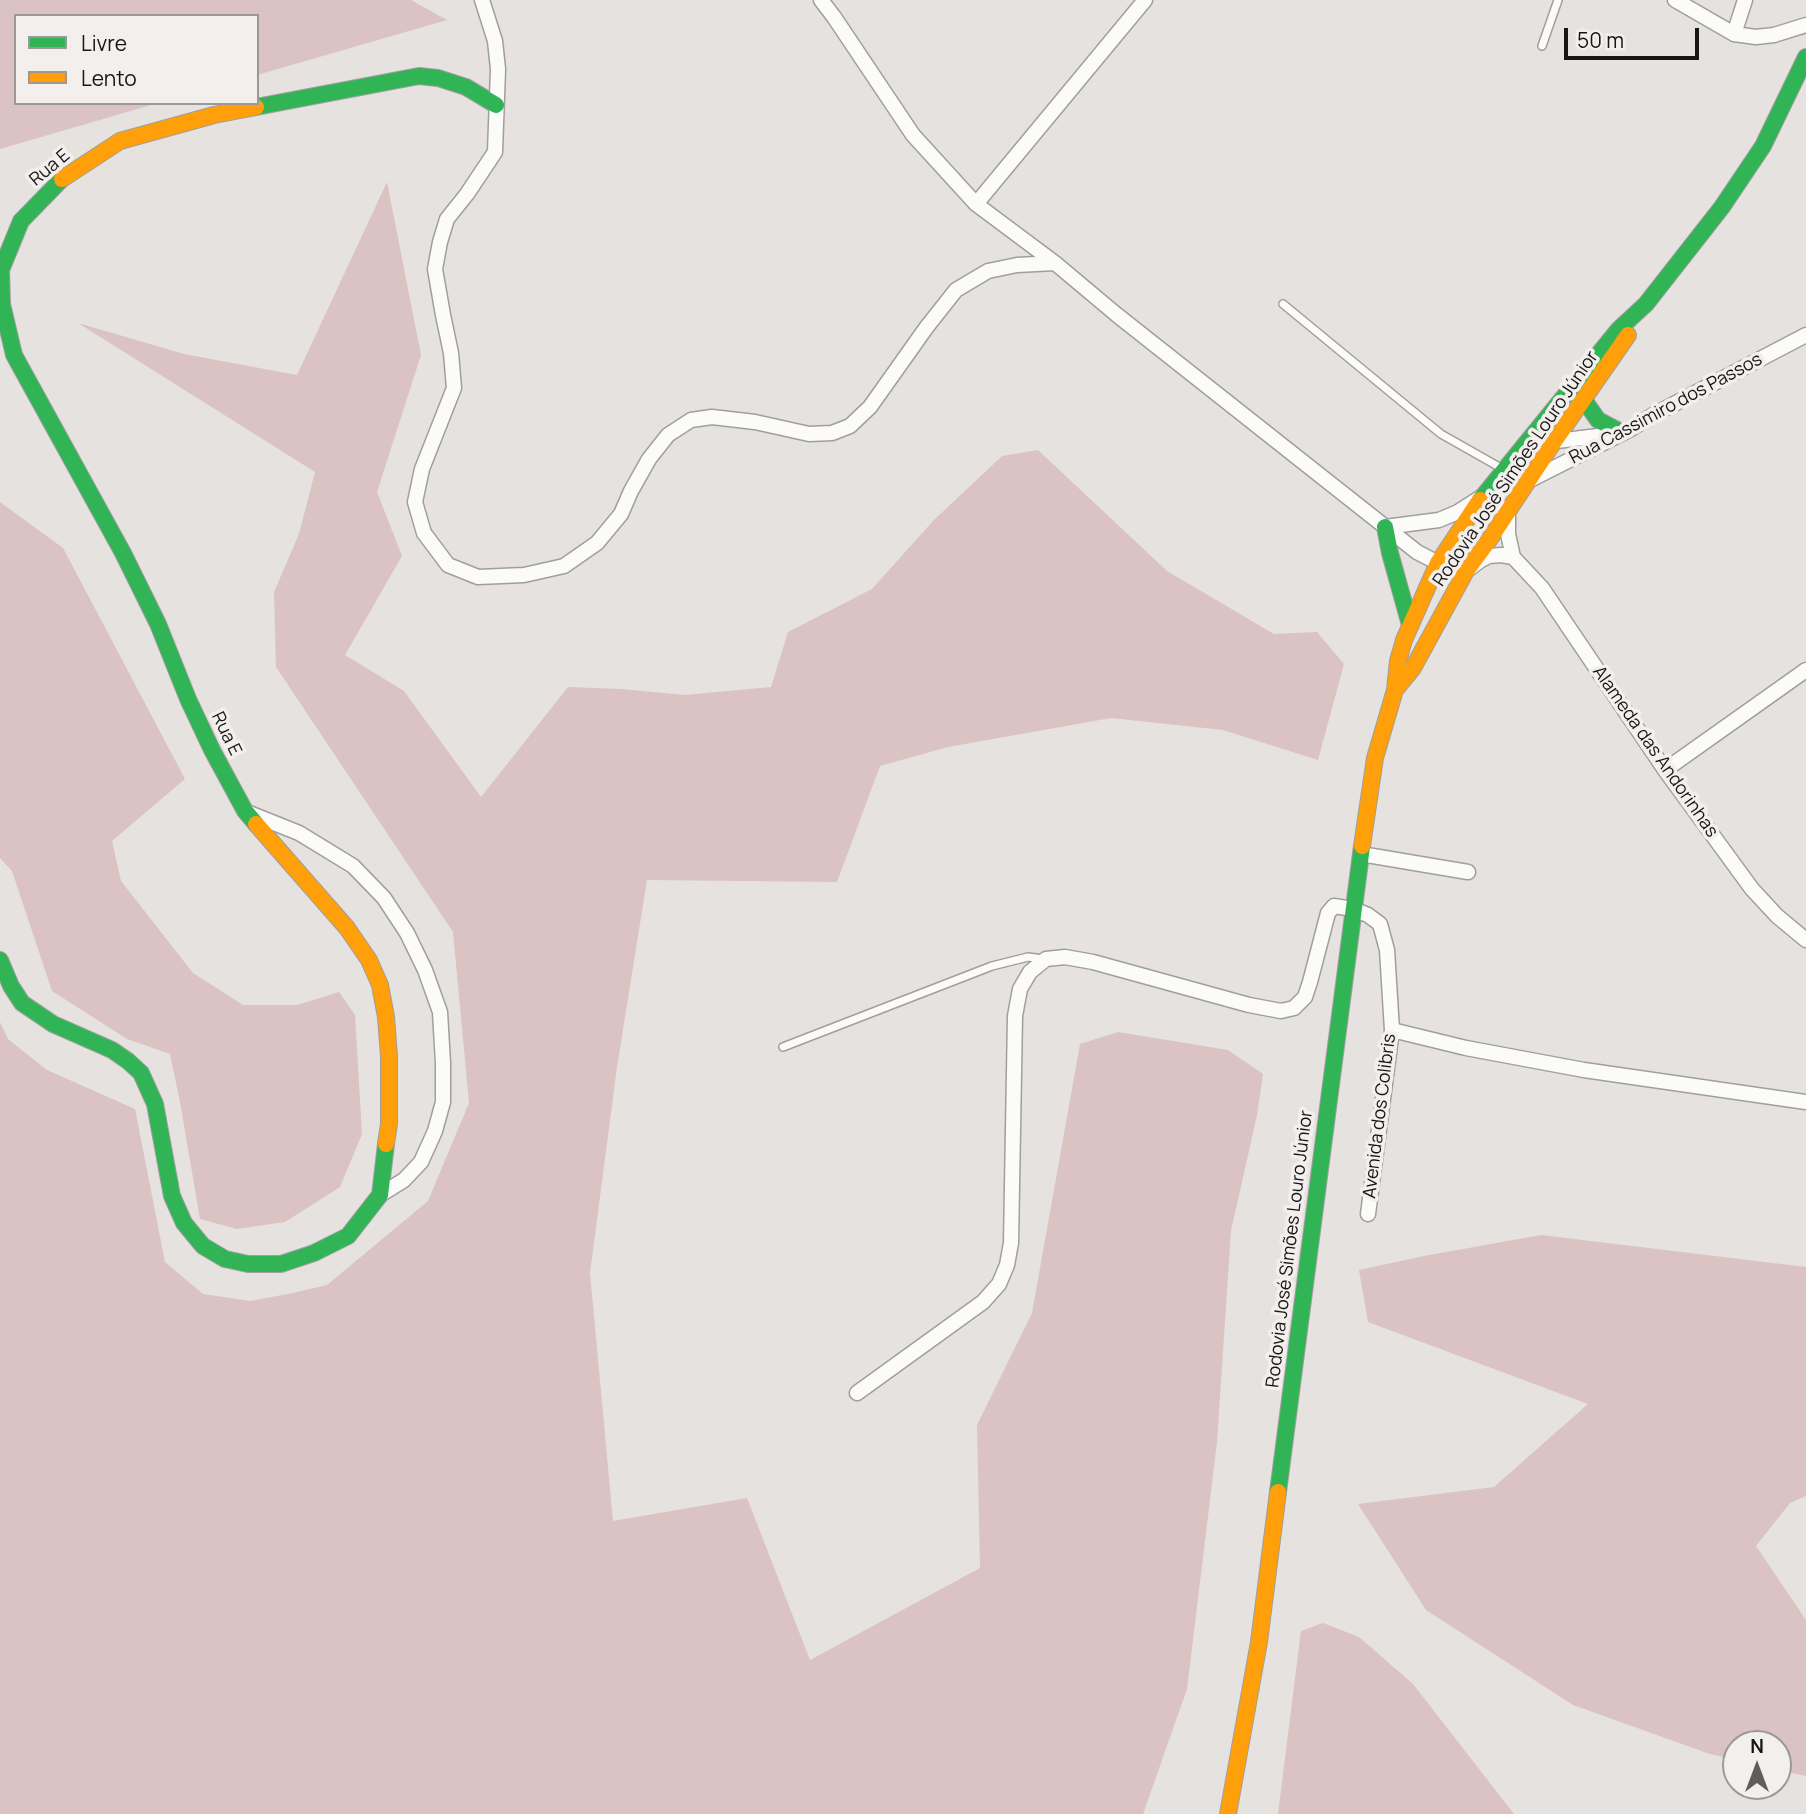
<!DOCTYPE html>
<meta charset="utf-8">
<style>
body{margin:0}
#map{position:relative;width:1806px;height:1814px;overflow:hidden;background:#e5e2e0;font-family:Manrope,sans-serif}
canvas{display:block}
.legend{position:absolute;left:14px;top:14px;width:245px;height:91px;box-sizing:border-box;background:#f3efed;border:2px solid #9b9897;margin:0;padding:9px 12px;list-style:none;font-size:21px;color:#171615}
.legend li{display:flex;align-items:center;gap:14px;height:35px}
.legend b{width:35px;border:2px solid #9b9897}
.north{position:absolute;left:1722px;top:1730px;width:70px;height:70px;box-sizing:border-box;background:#f3efed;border:2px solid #9b9897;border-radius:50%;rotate:0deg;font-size:19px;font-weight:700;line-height:28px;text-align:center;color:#171615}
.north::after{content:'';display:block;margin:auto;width:24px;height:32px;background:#5f5d5c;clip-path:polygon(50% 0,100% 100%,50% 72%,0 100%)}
.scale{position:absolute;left:1564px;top:28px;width:135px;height:32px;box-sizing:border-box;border:4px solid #171615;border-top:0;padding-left:9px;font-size:21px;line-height:24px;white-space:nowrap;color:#171615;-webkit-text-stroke:5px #f3efed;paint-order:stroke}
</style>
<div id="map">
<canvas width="1806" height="1814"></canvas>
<ul class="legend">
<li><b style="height:9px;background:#30b455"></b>Livre</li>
<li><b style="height:9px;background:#ff9f0a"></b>Lento</li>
</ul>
<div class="north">N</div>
<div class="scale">50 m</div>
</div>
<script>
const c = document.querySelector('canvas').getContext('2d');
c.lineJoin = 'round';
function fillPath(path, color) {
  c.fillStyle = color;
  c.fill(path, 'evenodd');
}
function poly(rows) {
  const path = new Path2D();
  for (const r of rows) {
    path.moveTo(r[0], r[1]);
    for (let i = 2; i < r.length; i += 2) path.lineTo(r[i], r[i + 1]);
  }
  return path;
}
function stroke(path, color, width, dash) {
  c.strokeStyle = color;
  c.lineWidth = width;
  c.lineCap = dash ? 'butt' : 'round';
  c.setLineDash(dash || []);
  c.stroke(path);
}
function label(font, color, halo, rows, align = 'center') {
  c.font = font + ' Manrope,sans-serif';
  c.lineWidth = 7;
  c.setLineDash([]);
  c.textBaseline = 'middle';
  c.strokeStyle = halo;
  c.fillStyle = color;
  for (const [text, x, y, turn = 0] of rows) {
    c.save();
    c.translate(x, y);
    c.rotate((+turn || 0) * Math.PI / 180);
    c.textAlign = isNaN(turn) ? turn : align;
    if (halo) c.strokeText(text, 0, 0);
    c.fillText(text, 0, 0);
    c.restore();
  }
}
const green = poly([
 [0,0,411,0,447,20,257,75,257,16,16,16,16,103,158,103,0,149],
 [387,182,421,355,377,492,402,556,345,655,404,691,481,797,568,687,621,689,685,695,771,687,788,632,872,589,933,521,1002,456,1038,450,1167,571,1274,634,1317,632,1344,664,1318,760,1223,730,1111,718,948,747,880,766,837,882,647,880,617,1067,590,1273,613,1521,747,1498,810,1660,980,1568,977,1425,1032,1313,1080,1044,1118,1032,1228,1050,1263,1074,1257,1115,1231,1231,1217,1442,1187,1689,1143,1814,0,1814,0,1022,8,1039,47,1070,135,1109,165,1262,203,1294,250,1301,293,1293,327,1285,428,1201,469,1103,453,932,276,667,274,592,299,534,315,472,78,323,184,354,297,375],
 [0,502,63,548,185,779,112,841,121,881,193,973,243,1005,297,1005,339,992,355,1015,362,1134,340,1187,285,1222,237,1229,200,1219,180,1102,170,1054,127,1039,52,991,12,871,0,858],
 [1541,1235,1806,1267,1806,1496,1790,1503,1756,1546,1806,1620,1806,1776,1778,1770,1778,1744,1736,1744,1736,1760,1710,1754,1573,1705,1426,1610,1358,1504,1494,1487,1588,1404,1368,1322,1359,1270,1424,1256],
 [1323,1623,1359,1637,1413,1684,1514,1814,1278,1814,1301,1631]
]);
const lane = poly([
 [1542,46,1558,0],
 [1283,304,1441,434,1501,468],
 [783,1047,992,966,1028,957,1043,959]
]);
const street = poly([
 [482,0,495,41,498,69,495,152,467,194,447,219,440,242,435,269,443,315,451,353,454,388,422,469,415,502,424,533,448,565,478,577,524,575,564,566,597,543,621,514,631,491,649,459,668,435,691,420,712,417,755,422,809,434,832,433,850,426,870,407,926,328,956,290,988,271,1017,265,1055,263,1117,315,1417,552,1438,563,1466,571,1481,560,1489,556,1501,555,1513,557],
 [821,0,834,17,913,135,976,204,1055,263],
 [1675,0,1734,34,1756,37,1774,35,1806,25],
 [1734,34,1745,0],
 [976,204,1145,0],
 [1524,445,1598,436,1613,431],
 [1532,479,1629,430,1655,414,1806,335],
 [1385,527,1439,520,1458,512,1483,496,1508,512,1508,534,1513,557],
 [1513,557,1542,588,1665,770,1752,889,1777,916,1806,940],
 [1665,770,1806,670],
 [249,813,299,833,353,866,384,898,407,933,425,970,440,1012,443,1063,443,1102,435,1131,421,1162,404,1180,380,1195],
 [1361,854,1468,872],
 [1392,1030,1466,1048,1584,1070,1806,1102],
 [857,1393,983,1302,999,1284,1007,1265,1011,1243,1015,1016,1020,989,1030,972,1046,959,1065,957,1093,962,1249,1005,1281,1011,1294,1008,1305,997,1310,982,1328,913,1334,906,1353,909,1368,915,1380,924,1387,950,1392,1030,1368,1214]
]);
const fast = poly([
 [256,107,419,76,438,78,466,87,496,105],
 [62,179,21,221,1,270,2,304,14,355,123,553,158,624,188,699,212,750,245,811,256,824],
 [1584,400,1598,420,1617,430],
 [1480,500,1619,329,1646,304,1722,207,1763,146,1806,57],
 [1385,527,1390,553,1410,625],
 [0,960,11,986,22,1003,53,1024,112,1050,128,1061,141,1073,155,1104,172,1196,184,1223,203,1246,225,1259,248,1264,281,1264,314,1253,348,1236,380,1195,386,1144],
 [1278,1492,1362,846]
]);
const slow = poly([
 [62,179,120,141,214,115,256,107],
 [1395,690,1413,668,1466,571,1489,540,1553,443,1628,335],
 [256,824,347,928,369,960,380,985,386,1017,389,1056,389,1124,386,1144],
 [1362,846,1375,758,1395,690,1398,661,1404,640,1438,563,1480,500],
 [1228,1814,1259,1642,1278,1492]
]);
const streetNames = [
 ["Rua E",50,168,-40],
 ["Rua Cassimiro dos Passos",1666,409,-28],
 ["Rodovia José Simões Louro Júnior",1516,469,-56],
 ["Rua E",226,734,64],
 ["Alameda das Andorinhas",1655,752,55],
 ["Avenida dos Colibris",1380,1116,-83],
 ["Rodovia José Simões Louro Júnior",1290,1249,-83]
];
fillPath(green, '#dac3c2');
stroke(lane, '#a19f9e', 10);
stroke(street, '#a19f9e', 17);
stroke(fast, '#a19f9e', 18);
stroke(slow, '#a19f9e', 18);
stroke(lane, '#fbfbfa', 7);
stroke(street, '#fbfbfa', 14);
stroke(fast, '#30b455', 16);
stroke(slow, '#ff9f0a', 16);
label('18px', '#171615', '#f3efed', streetNames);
</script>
